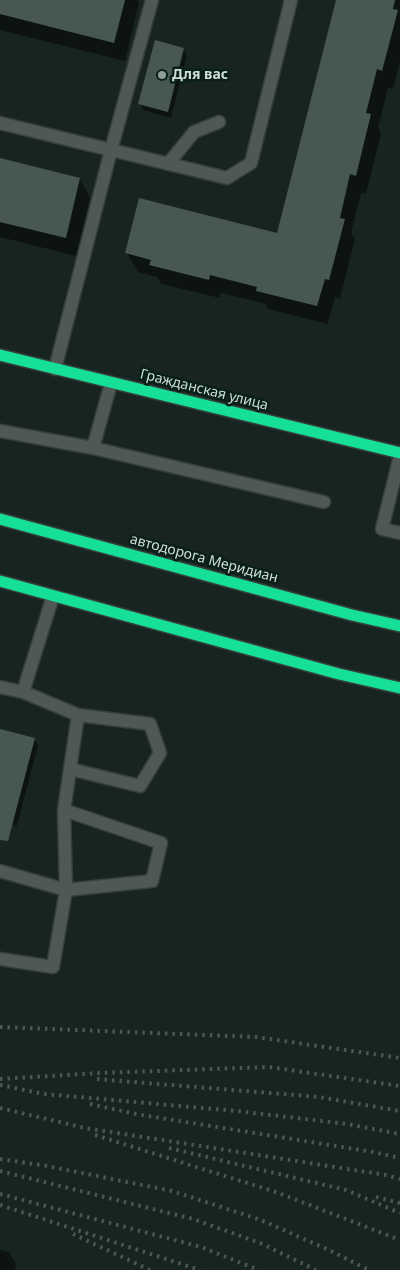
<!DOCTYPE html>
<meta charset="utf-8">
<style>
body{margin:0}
canvas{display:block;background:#182421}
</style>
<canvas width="400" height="1270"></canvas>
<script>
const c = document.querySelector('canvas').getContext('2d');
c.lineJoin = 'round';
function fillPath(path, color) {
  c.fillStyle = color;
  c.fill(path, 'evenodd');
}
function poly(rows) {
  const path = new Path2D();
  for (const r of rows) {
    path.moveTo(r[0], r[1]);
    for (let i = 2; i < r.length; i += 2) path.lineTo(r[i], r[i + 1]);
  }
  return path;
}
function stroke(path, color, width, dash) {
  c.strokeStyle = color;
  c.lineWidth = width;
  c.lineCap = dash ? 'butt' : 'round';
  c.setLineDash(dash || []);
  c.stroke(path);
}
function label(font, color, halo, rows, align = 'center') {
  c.font = font + ' "Noto Sans",sans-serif';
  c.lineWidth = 5;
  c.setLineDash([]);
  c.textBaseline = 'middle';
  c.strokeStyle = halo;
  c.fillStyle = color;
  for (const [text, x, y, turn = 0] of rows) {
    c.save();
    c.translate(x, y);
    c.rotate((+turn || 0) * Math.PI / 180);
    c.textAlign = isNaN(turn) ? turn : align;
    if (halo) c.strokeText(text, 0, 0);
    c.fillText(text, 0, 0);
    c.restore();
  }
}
const shadow = poly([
 [0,0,137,0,139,3,125,61,0,30],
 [337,0,400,0,400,62,393,89,388,88,378,128,381,134,366,194,361,193,351,233,355,239,340,299,335,297,328,324,268,309,266,304,221,293,220,298,161,284,157,277,138,272,127,253,278,234],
 [184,49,187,55,171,118,143,110,140,104],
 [0,159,80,179,90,198,76,256,0,237],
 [0,730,34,739,38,745,17,826,0,822],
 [0,1250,9,1252,16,1264,15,1270,0,1270]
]);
const building = poly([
 [0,0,125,0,114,43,0,14],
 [336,0,395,0,393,9,398,10,382,71,377,69,366,113,371,114,356,176,350,174,340,218,345,219,329,280,325,279,317,306,256,291,257,287,210,275,209,280,149,265,151,260,125,253,139,198,277,233],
 [155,40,184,48,168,112,138,104],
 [0,158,80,178,66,238,0,222],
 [0,729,35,738,8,841,0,840]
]);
const lane = poly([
 [0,123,227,178,251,163,291,0,290,0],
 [168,164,194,132,219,122],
 [55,369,111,150,152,0],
 [0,431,93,448,324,502],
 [93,448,111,383],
 [400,456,382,529,400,533],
 [0,687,23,692],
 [70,769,140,786,160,753,150,724,78,715],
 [0,871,66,890,152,881,161,843,64,810],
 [0,959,53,967,66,890,64,810,78,715,23,692,53,596]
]);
const fast = poly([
 [0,355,400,453],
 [0,519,352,615,400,626],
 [0,581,339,674,400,688]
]);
const rail = poly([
 [0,1027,256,1037,400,1058],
 [0,1079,100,1073,269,1067,400,1086],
 [97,1079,319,1097,400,1111],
 [0,1085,44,1094,237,1111,347,1124,400,1134],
 [90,1104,136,1114,373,1152,400,1158],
 [0,1108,85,1128,386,1175,400,1179],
 [95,1135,276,1192,400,1240],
 [169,1148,346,1190,400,1213],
 [0,1159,47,1166,172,1191,261,1220,331,1251,369,1270],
 [0,1171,193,1219,260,1243,316,1270],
 [0,1194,201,1247,259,1270],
 [376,1197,400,1203],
 [0,1205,200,1270],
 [73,1234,150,1270]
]);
const markers = [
 [162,75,5,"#909d99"]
];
const poiNames = [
 ["Для вас",172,75]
];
const streetNames = [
 ["Гражданская улица",204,390,14],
 ["автодорога Меридиан",204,559,15]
];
fillPath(shadow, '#0007');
fillPath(building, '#475752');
stroke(lane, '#353f3b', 15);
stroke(fast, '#353f3b', 14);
stroke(lane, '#4f5855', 12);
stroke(fast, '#16e098', 11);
stroke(rail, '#4e5653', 4, [2.5, 5]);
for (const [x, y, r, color] of markers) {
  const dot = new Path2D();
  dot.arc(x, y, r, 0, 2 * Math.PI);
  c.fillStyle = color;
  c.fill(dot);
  stroke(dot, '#091f19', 2);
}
label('bold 14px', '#d0ded9', '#091f19', poiNames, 'left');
label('14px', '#d0ded9', '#091f19', streetNames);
</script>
